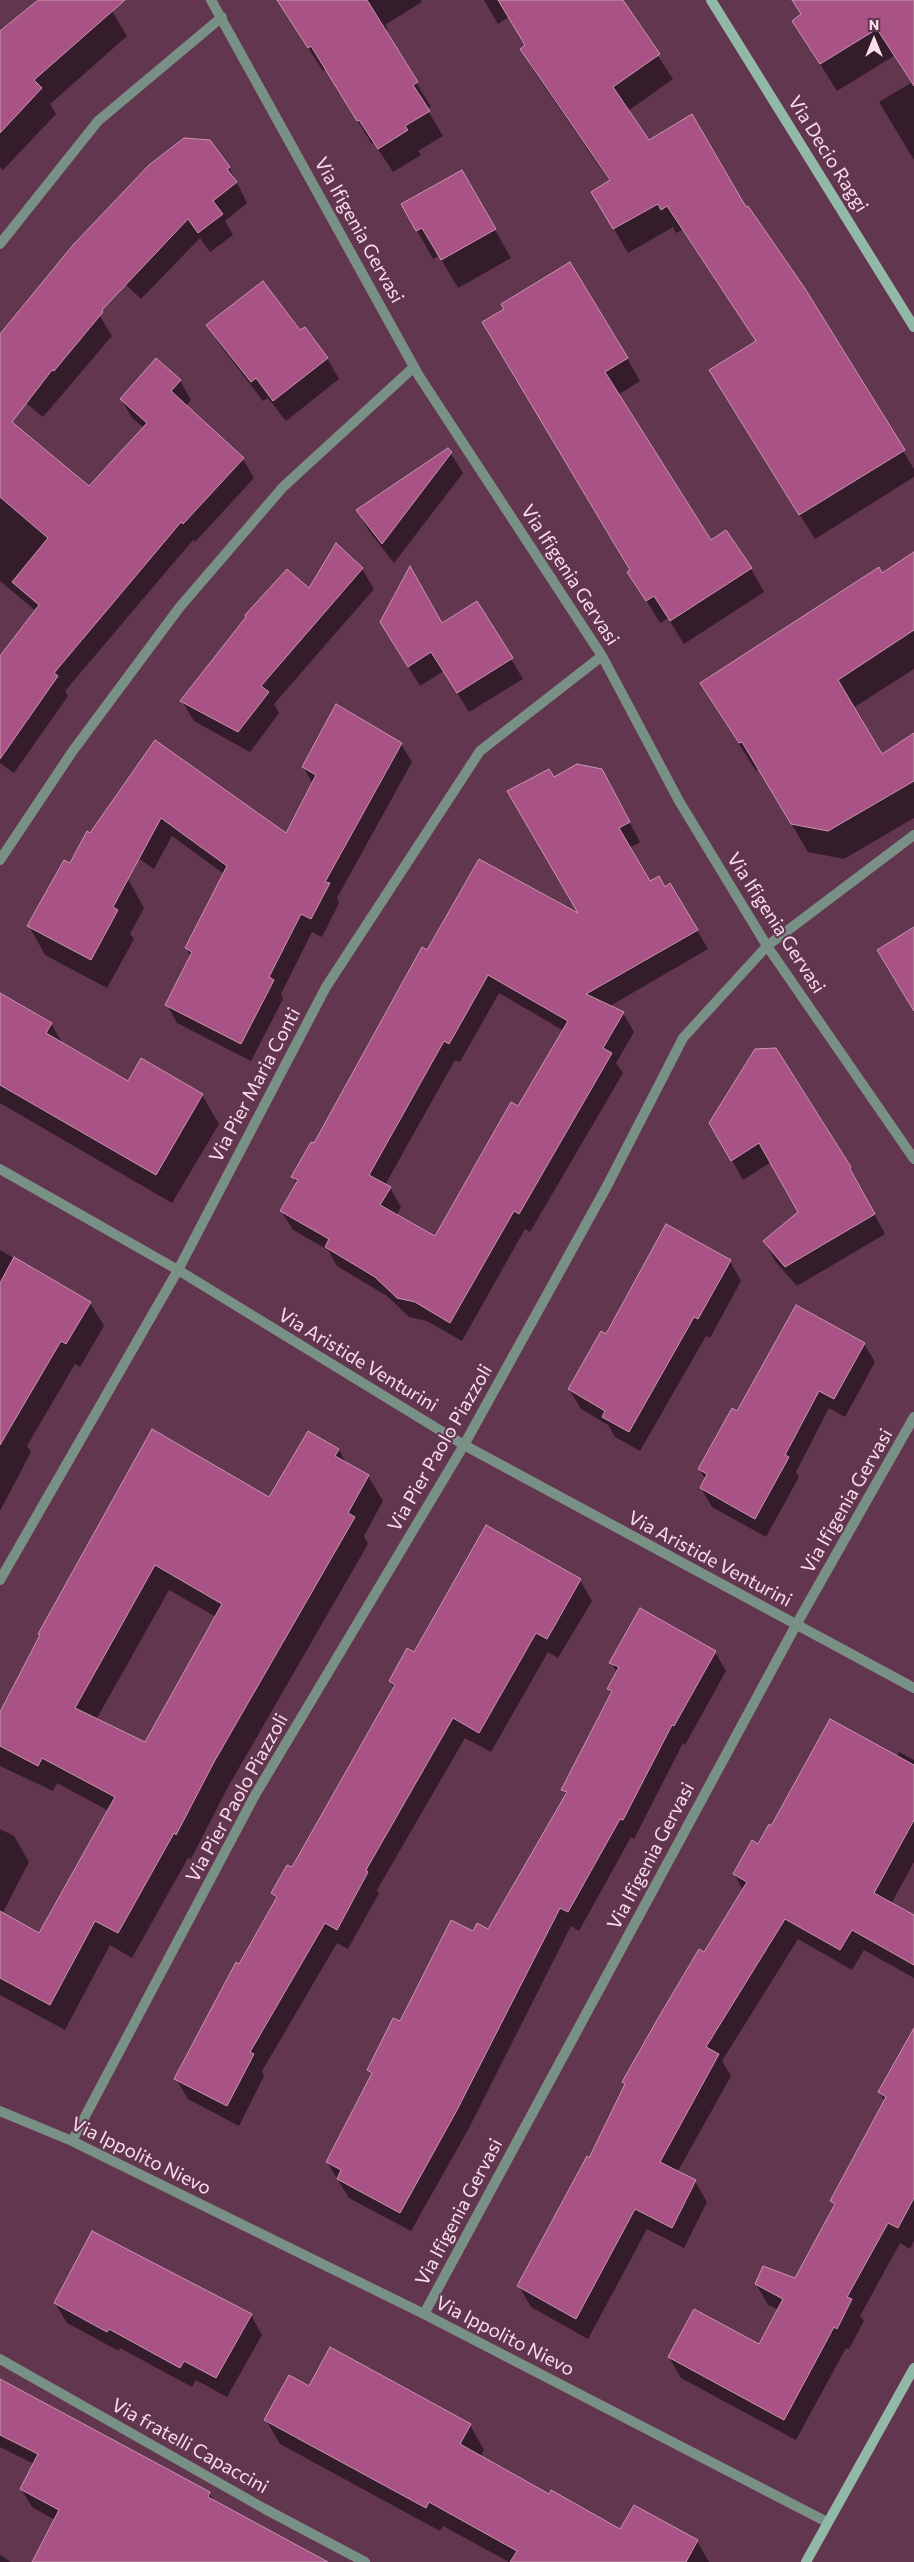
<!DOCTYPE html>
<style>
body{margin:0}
#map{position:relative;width:914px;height:2562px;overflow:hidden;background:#62364f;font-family:Commissioner,sans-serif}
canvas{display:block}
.north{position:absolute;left:849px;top:15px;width:50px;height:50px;-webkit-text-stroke:4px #62364f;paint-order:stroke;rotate:0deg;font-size:14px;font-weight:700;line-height:20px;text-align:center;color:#f9ddeb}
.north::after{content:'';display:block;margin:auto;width:18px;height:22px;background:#f9ddeb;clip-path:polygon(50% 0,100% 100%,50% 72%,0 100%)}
</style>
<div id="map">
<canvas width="914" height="2562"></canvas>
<div class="north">N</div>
</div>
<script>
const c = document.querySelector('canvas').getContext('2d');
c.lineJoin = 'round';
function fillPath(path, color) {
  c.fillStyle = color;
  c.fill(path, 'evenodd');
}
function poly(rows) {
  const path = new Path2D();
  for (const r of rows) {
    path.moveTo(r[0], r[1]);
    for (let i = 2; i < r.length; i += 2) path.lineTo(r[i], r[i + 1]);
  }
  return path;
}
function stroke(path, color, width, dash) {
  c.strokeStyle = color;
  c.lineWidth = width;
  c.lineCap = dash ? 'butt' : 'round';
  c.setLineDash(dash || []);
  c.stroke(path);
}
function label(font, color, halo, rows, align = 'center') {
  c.font = font + ' Commissioner,sans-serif';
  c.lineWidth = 4;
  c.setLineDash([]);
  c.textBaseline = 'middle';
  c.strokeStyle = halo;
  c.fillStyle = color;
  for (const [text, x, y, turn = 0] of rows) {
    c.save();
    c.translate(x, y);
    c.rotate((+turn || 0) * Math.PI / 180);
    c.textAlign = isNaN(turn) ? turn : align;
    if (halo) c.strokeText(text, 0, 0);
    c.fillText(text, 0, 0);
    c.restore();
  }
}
const shadow = poly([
 [35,0,102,0,112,11,127,36,50,104,56,114,3,170,0,167,0,33,37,2],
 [278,0,421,0,422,2,385,25,388,29,385,31,431,107,427,109,443,136,418,151,421,155,393,172,374,143,372,144,326,70,323,71],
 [484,0,621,0,673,79,628,111,648,141,746,209,903,451,914,469,914,477,815,539,725,395,757,342,682,230,676,233,673,227,628,253,593,192,610,182,535,73,521,49,526,46,509,17,498,24],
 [793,0,914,0,914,160,879,102,911,83,894,56,837,91,794,22,802,15],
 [229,167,247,203,225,221,233,235,210,252,200,238,141,299,95,256],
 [462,172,511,258,458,288,439,256,433,259,403,205],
 [50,275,100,316,112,336,43,417,0,382,0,336],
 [208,325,300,331,327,358,339,379,286,421,268,398,263,401,220,345],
 [497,346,627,358,640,381,618,395,711,542,751,569,764,592,684,644,668,618,660,623,629,572,632,571],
 [180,381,191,400,186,406,243,459,254,478,195,542,193,540,65,691,68,696,14,773,0,763,0,661,36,611,0,581,0,439,89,488,144,428,132,418,121,399],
 [448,449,463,473,394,563,369,531,358,511],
 [336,545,362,569,374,589,274,704,279,713,250,752,194,721,182,701,309,590],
 [914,554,914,669,853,708,882,756,914,735,914,818,844,859,808,852,759,769,756,771,701,684],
 [477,602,523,679,469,712,444,671,420,686,393,642,442,625],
 [156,741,286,835,313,784,303,767,401,744,412,762,337,898,339,903,322,937,312,932,281,994,283,999,251,1061,177,1023,167,1005,191,957,186,948,224,874,172,836,154,869,110,839],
 [553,778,612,790,640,842,629,848,649,883,665,889,670,884,708,949,610,1006,623,1013,634,1032,616,1063,623,1073,530,1232,525,1229,462,1341,427,1321,409,1317,387,1296,337,1266,328,1250,293,1230,281,1211,297,1184,293,1177,314,1145,427,952,581,916],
 [499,993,564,1031,436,1238,396,1216,401,1207,390,1188,385,1185,455,1060,460,1062],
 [128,879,144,908,130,934,134,939,107,988,45,955,29,926],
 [0,994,51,1024,63,1044,128,1082,202,1095,219,1124,172,1203,0,1103],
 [711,1123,850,1168,885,1234,797,1286,775,1261,764,1241,800,1213,771,1162,743,1180],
 [0,1250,90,1303,104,1326,80,1367,75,1364,27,1446,31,1452,0,1511],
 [730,1261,741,1281,710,1338,706,1336,640,1451,615,1437,608,1425,581,1409,569,1389,607,1336],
 [864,1344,875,1362,845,1417,829,1408,796,1472,799,1477,766,1537,712,1507,701,1488,706,1480,699,1469,738,1413],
 [152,1431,270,1499,308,1432,339,1450,346,1463,368,1476,383,1501,364,1536,368,1544,228,1787,191,1859,188,1858,132,1958,110,1945,65,2030,0,1995,0,1829,14,1836,29,1862,2,1914,40,1934,109,1811,57,1783,53,1791,0,1766,0,1713,40,1637,39,1634],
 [169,1590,216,1617,145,1744,96,1720],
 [580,1580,592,1601,558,1658,548,1652,491,1752,465,1738,377,1890,379,1893,348,1949,337,1943,262,2071,264,2076,239,2126,188,2099,176,2079,277,1900,273,1893,293,1869,394,1688,390,1681,414,1654],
 [715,1652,726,1671,685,1745,683,1743,634,1839,631,1837,579,1931,571,1926,468,2130,411,2231,349,2198,327,2162,372,2076,368,2070,400,2023,474,1933,489,1931,566,1795,563,1790,612,1694,608,1689,617,1673,611,1663],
 [899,1752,914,1760,914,1862,891,1904,914,1917,914,1978,864,1950,852,1970,798,1939,722,2061,731,2076,678,2171,695,2181,707,2202,684,2248,647,2229,588,2339,531,2307,519,2286,589,2159,626,2086,624,2082,743,1890,734,1874,772,1828,897,1757],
 [914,2031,914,2241,910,2249,900,2243,860,2316,864,2321,849,2349,846,2348,796,2440,681,2378,669,2357,759,2346,779,2310,768,2305,756,2284,796,2279,835,2207,832,2201,885,2102,879,2092],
 [55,2303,251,2315,262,2335,227,2397,196,2380,192,2387,120,2348,119,2351,67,2323],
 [0,2380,209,2493,215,2502,296,2562,80,2562,55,2520,32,2507,21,2489,34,2464,0,2447],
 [310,2388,470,2425,484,2450,480,2457,549,2496,621,2531,697,2541,709,2562,509,2562,443,2526,440,2531,280,2444,266,2420],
 [0,2555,11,2562,0,2562]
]);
const building = poly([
 [38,0,125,0,34,80,42,88,0,133,0,31,38,0],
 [277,0,367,0,418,82,413,85,430,111,405,126,408,130,378,149,359,120,357,121,311,46,308,48,277,0],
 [498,0,623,0,660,54,613,87,649,140,692,114,746,207,748,206,804,287,905,450,799,515,709,370,756,341,667,206,661,210,658,204,613,229,591,192,610,180,520,49,525,45,498,0],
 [792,0,914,0,914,86,877,29,820,64,792,21,801,14,792,0],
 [184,138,210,140,230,167,227,169,237,182,213,201,223,214,198,233,188,219,102,310,103,312,54,371,52,370,12,422,89,486,147,423,120,399,156,358,181,380,171,391,244,458,183,524,181,522,54,673,58,676,0,759,0,656,39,605,12,582,48,538,0,497,0,334,73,245,149,165,184,138],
 [462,170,496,229,441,260,422,228,416,231,401,204,462,170],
 [570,262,628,358,605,372,711,540,726,530,752,568,670,621,654,596,646,601,627,572,630,570,482,322,504,309,501,304,570,262],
 [263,281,300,330,305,327,328,358,273,401,256,378,251,382,206,325,263,281],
 [448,448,452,452,382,544,356,510,448,448],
 [336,543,363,568,261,686,269,692,238,732,180,701,246,617,245,615,287,569,309,588,336,543],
 [914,552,914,630,838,680,882,754,914,733,914,781,828,831,791,824,742,742,739,743,700,683,879,567,882,573,914,552],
 [410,566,442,623,477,601,513,658,457,693,431,652,408,667,380,622,410,566],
 [336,704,402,743,325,882,330,883,311,919,301,914,269,977,274,980,241,1044,165,1005,192,952,185,948,227,866,161,818,113,907,118,910,91,960,27,926,64,860,70,863,87,831,90,833,155,740,286,833,316,775,302,767,336,704],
 [577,764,602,769,630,822,619,828,650,881,659,876,665,887,670,883,698,930,586,994,624,1012,603,1048,612,1053,519,1214,514,1211,450,1323,415,1302,397,1298,375,1277,325,1247,329,1239,280,1211,298,1180,291,1177,311,1142,314,1143,422,947,427,950,479,859,578,913,507,791,549,769,554,777,577,764],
 [488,975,568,1021,518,1106,511,1102,435,1236,380,1205,391,1187,369,1175,444,1041,449,1044,488,975],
 [914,927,914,1011,877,950,914,927],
 [0,993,52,1023,46,1033,128,1081,141,1058,203,1094,156,1175,0,1085,0,993],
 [776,1048,851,1167,850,1169,875,1214,785,1267,763,1241,798,1212,759,1143,731,1161,709,1123,755,1049,776,1048],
 [666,1224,731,1260,698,1319,694,1317,629,1432,602,1417,605,1411,568,1389,601,1331,606,1334,666,1224],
 [14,1257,91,1302,66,1344,61,1341,0,1445,0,1283,14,1257],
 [796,1305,865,1343,834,1399,819,1391,785,1455,789,1457,755,1519,700,1488,707,1474,698,1469,732,1408,737,1411,796,1305],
 [152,1429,269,1497,308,1431,339,1449,335,1456,369,1475,348,1513,355,1517,214,1762,176,1835,174,1833,118,1933,95,1921,50,2005,0,1978,0,1911,39,1933,115,1797,42,1758,38,1766,0,1746,0,1712,40,1635,38,1634,152,1429],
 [155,1565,222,1604,145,1742,75,1708,155,1565],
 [486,1525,581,1579,547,1639,536,1633,479,1733,453,1718,366,1870,368,1872,337,1930,325,1923,250,2052,254,2054,227,2106,174,2079,236,1962,239,1964,277,1897,271,1893,287,1865,292,1867,395,1685,389,1681,407,1648,414,1652,486,1525],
 [640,1608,716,1651,674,1726,672,1725,623,1820,620,1819,568,1912,560,1908,457,2110,400,2213,337,2179,341,2170,326,2162,372,2073,367,2070,393,2018,400,2021,451,1920,473,1931,477,1923,488,1929,567,1792,561,1790,612,1691,607,1689,619,1667,609,1663,640,1608],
 [830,1719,914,1765,914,1820,874,1893,914,1915,914,1965,852,1930,840,1950,785,1919,706,2047,719,2054,660,2162,696,2180,672,2228,635,2209,576,2319,517,2286,587,2156,589,2158,625,2084,622,2082,657,2020,699,1949,704,1952,747,1882,733,1874,752,1840,758,1844,769,1824,771,1826,830,1719],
 [914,2028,914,2198,898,2228,888,2223,847,2297,852,2299,837,2329,834,2327,784,2420,668,2357,694,2309,759,2344,783,2299,755,2284,763,2266,795,2278,835,2204,830,2201,886,2097,878,2092,914,2028],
 [92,2231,252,2314,216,2378,184,2361,180,2368,109,2329,107,2332,54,2303,92,2231],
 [330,2347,471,2424,460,2444,549,2494,551,2490,620,2529,634,2505,698,2540,686,2562,510,2562,517,2551,429,2502,426,2508,264,2420,289,2375,309,2386,330,2347],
 [0,2379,210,2492,208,2497,328,2562,32,2562,59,2510,20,2489,38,2454,0,2435,0,2379]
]);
const minor = poly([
 [211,0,419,376,602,656,679,801,767,946,914,1159],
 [0,244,98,121,222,17],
 [0,860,72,752,179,608,283,487,414,367],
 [0,1169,178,1270,464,1445,914,1688],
 [0,1580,178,1270,326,987,480,751,602,656],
 [0,2111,72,2141,424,2314,827,2522],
 [72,2141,255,1795,464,1445,607,1186,683,1038,767,946,914,835],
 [424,2314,796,1625,914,1417],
 [0,2359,265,2509,365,2562]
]);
const secondary = poly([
 [711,0,914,327],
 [806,2562,914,2368]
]);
const streetNames = [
 ["Via Decio Raggi",828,154,58],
 ["Via Ifigenia Gervasi",359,230,61],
 ["Via Ifigenia Gervasi",570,575,57],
 ["Via Ifigenia Gervasi",776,923,57],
 ["Via Pier Maria Conti",255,1085,-62],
 ["Via Aristide Venturini",358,1360,31],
 ["Via Pier Paolo Piazzoli",440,1448,-60],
 ["Via Ifigenia Gervasi",847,1501,-60],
 ["Via Aristide Venturini",710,1559,28],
 ["Via Pier Paolo Piazzoli",237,1798,-61],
 ["Via Ifigenia Gervasi",651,1856,-62],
 ["Via Ippolito Nievo",141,2156,26],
 ["Via Ifigenia Gervasi",459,2212,-62],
 ["Via Ippolito Nievo",505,2336,27],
 ["Via fratelli Capaccini",190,2446,29]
];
fillPath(shadow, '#0007');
fillPath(building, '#a95285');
stroke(building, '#c995b0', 1);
stroke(minor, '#789085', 10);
stroke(secondary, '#92b9a8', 10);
label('19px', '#f9ddeb', '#62364f', streetNames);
</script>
